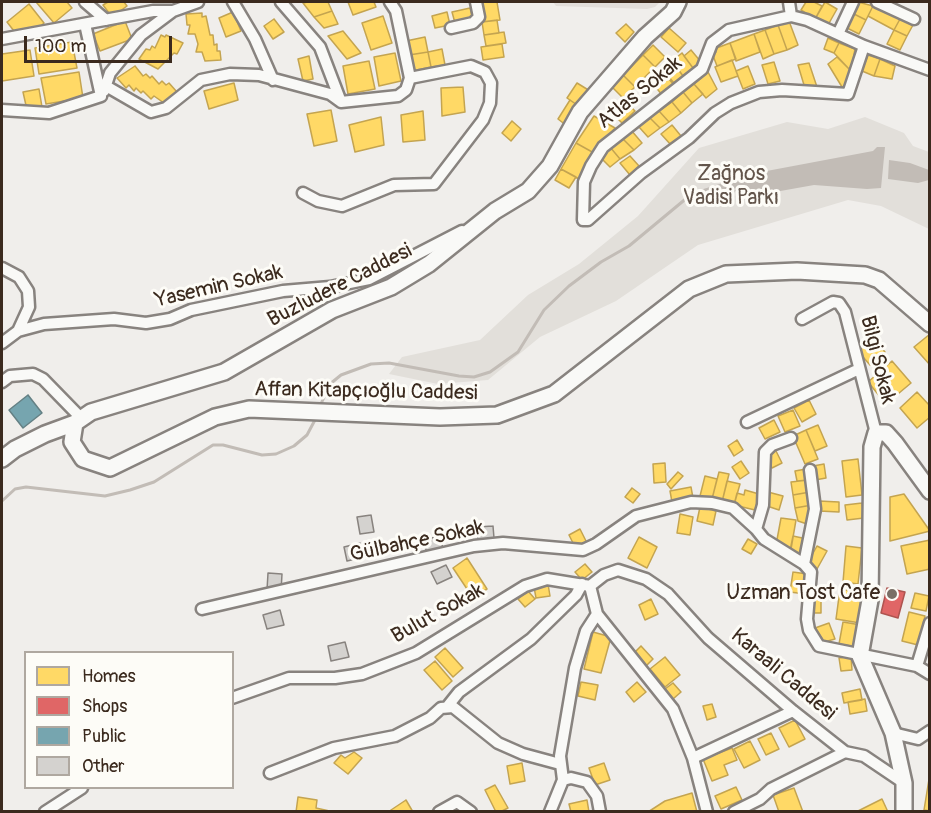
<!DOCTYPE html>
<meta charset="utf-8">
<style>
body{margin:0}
#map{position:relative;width:931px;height:813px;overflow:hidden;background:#f0eeeb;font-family:Pangolin,sans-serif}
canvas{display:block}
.frame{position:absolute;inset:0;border:3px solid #3b2a1e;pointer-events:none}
.legend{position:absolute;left:24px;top:651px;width:210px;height:138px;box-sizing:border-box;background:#fdfcf7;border:2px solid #afa8a0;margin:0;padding:8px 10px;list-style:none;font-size:18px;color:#3b2a1e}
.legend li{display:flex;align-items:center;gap:12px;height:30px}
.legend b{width:30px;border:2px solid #afa8a0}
.scale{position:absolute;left:24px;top:36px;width:148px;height:27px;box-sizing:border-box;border:3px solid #3b2a1e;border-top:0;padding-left:8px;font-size:18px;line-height:21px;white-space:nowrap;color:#3b2a1e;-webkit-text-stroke:4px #fdfcf7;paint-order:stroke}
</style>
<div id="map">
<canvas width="931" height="813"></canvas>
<div class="frame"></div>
<ul class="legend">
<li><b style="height:16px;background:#ffd966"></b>Homes</li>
<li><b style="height:16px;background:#e06666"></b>Shops</li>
<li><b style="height:16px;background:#76a5af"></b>Public</li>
<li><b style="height:16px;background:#d4d2cf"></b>Other</li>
</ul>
<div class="scale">100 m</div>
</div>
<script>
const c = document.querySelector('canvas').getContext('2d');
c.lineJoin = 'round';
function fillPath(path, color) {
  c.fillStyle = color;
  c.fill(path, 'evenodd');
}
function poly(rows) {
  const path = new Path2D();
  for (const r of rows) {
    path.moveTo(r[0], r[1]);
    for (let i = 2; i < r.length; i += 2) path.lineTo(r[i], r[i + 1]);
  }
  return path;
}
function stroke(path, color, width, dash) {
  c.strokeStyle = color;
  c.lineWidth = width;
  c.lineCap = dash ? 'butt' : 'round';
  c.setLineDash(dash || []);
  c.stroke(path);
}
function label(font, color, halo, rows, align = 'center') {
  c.font = font + ' Pangolin,sans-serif';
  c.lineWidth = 6;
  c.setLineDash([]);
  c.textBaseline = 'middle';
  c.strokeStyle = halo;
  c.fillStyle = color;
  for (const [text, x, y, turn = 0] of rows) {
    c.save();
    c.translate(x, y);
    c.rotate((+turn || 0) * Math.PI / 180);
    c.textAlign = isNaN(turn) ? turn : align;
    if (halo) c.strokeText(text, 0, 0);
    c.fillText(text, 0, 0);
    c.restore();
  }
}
const built = poly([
 [553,2,660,2,655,7,647,9,556,6]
]);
const green = poly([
 [865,117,904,133,913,146,929,152,929,229,881,206,848,200,698,245,616,301,540,337,488,380,438,384,389,374,402,357,480,340,528,295,579,264,638,216,699,148,787,122,828,129]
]);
const water = poly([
 [877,147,885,147,881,188,867,189,814,185,758,195,736,191,690,203,687,194,756,173,873,151],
 [889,160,910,163,929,170,929,180,918,183,888,179]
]);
const homes = poly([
 [36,2,67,2,72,8,54,23,36,2],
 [108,2,124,2,127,6,112,17,103,5,108,2],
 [308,2,328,2,332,11,314,17,303,3,308,2],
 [348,2,374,2,376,7,353,15,348,2],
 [479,2,497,2,500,20,482,22,479,2],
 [806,2,814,2,822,6,815,19,801,10,806,2],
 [825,2,837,9,828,25,815,19,825,2],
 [858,2,873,6,866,20,852,13,858,2],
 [29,4,44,23,40,27,14,31,7,22,29,4],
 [873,6,900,19,894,30,868,16,873,6],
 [470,8,473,19,455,23,452,12,470,8],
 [332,11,338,24,324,28,314,17,332,11],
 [233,12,241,31,226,37,219,18,233,12],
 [447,12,450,25,435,28,432,16,447,12],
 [202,13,202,17,206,16,210,35,213,35,214,45,217,44,217,51,220,51,221,60,205,61,202,52,196,52,198,44,195,34,188,34,190,25,187,25,186,14,202,13],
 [852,13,866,20,859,34,845,27,852,13],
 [383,16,392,43,371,50,362,23,383,16],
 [274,19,284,32,273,39,264,26,274,19],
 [900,19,913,25,907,36,894,30,900,19],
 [497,20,499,33,484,35,482,22,497,20],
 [125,21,132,39,100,51,93,34,125,21],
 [789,21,798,45,787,50,778,25,789,21],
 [626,24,634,32,625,42,616,33,626,24],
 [778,25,787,50,774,54,765,30,778,25],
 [669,28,686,43,678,52,661,37,669,28],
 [765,30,774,54,763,59,754,34,765,30],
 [894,30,907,36,900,50,887,44,894,30],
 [343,31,361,53,347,59,328,36,343,31],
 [504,32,506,43,486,46,484,35,504,32],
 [754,34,760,52,736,61,730,43,754,34],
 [161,35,165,37,166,35,183,43,177,54,174,53,158,69,139,59,146,49,150,50,152,46,155,48,161,35],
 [425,37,428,52,409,55,406,41,425,37],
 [828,38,839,43,834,53,824,49,828,38],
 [72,42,77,68,39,74,35,48,72,42],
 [730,43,736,59,717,66,712,53,716,52,714,49,730,43],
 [839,43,855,49,851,71,834,53,839,43],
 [502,44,504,57,483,60,481,47,502,44],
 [653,45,665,57,655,67,643,55,653,45],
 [442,49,445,65,431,67,428,52,442,49],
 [30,50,34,76,2,81,2,54,30,50],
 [691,50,701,62,693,68,684,56,691,50],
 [428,52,431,67,412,71,409,55,428,52],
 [395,53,401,81,379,86,374,57,395,53],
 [682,53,693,68,683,76,672,61,682,53],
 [643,55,655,67,635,87,623,75,643,55],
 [868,55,880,59,874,76,862,71,868,55],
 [309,56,313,79,303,81,298,59,309,56],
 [837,57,851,71,848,86,842,87,828,64,837,57],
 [880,59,895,66,892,79,874,76,880,59],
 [732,60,738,76,721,82,715,67,732,60],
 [369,61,375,89,348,94,343,66,369,61],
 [673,62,683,76,674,83,663,70,673,62],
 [774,62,780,81,768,84,762,65,774,62],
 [809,63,817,87,804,85,798,65,809,63],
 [135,66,143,76,146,74,150,78,152,76,159,84,162,81,166,85,169,83,177,92,164,103,154,96,151,99,143,91,141,93,136,88,134,91,129,85,126,88,117,78,135,66],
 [748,66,755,84,743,89,736,71,748,66],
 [662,71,674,85,662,95,651,81,662,71],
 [79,72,83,98,46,104,41,78,79,72],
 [708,72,717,89,706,98,694,84,708,72],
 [623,75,635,87,623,98,611,86,623,75],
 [234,83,238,100,209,109,204,91,234,83],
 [577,83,590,91,580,107,567,98,577,83],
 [694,84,703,94,692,103,683,92,694,84],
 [463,87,465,112,442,116,441,88,463,87],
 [39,89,42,107,27,110,23,92,39,89],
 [683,92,692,103,681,113,672,102,683,92],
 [570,100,580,107,567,126,558,119,570,100],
 [672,102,681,113,669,122,659,111,672,102],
 [627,103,635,111,622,123,614,115,627,103],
 [331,110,337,141,314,146,307,114,331,110],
 [423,111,425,140,403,142,401,115,423,111],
 [659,111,669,122,660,128,650,118,659,111],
 [594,116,615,128,594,153,576,143,594,116],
 [381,117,384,145,355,152,349,125,381,117],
 [650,118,660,128,648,137,639,127,650,118],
 [512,121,521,129,511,141,502,133,512,121],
 [672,125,681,136,671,145,661,134,672,125],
 [631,130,642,143,634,150,622,138,631,130],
 [622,138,634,150,620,159,610,147,622,138],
 [576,143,594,153,579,179,561,169,576,143],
 [610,147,620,159,610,167,600,157,610,147],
 [630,156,639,166,630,175,620,163,630,156],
 [561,169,576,177,569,188,555,180,561,169],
 [930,334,930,365,914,347,930,334],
 [871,336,885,352,870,365,856,349,871,336],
 [892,361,911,383,886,404,868,382,892,361],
 [917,392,930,406,930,417,917,428,900,408,917,392],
 [809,400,816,414,802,422,794,408,809,400],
 [793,410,800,426,785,432,778,416,793,410],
 [774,420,780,432,765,439,759,428,774,420],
 [818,425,827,446,815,451,806,430,818,425],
 [806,430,818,459,805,464,793,436,806,430],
 [737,440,743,450,734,456,728,446,737,440],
 [775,449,782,463,772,468,765,453,775,449],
 [858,459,862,495,846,497,842,461,858,459],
 [741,461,749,473,740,479,732,467,741,461],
 [665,463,666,482,654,483,653,464,665,463],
 [824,464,826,478,815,480,813,466,824,464],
 [806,469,808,480,797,481,795,471,806,469],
 [678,472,683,476,671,489,667,484,678,472],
 [719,472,729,474,722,502,712,499,719,472],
 [705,476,717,479,712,499,700,496,705,476],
 [808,480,810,492,793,495,791,482,808,480],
 [727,481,740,484,734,505,722,502,727,481],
 [691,487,693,498,672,502,670,491,691,487],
 [632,488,640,494,633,503,625,497,632,488],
 [745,490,759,494,755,510,734,505,737,493,744,495,745,490],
 [768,492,783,496,779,510,764,505,768,492],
 [810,492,812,505,795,508,793,495,810,492],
 [904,494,930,531,890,541,890,497,904,494],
 [819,501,839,502,839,512,819,511,819,501],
 [862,503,864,518,847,520,845,505,862,503],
 [812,505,810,525,798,521,795,508,812,505],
 [700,507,716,511,713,525,697,521,700,507],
 [680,514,693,517,690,535,677,533,680,514],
 [781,518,796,520,791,549,776,545,781,518],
 [580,529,587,543,576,549,569,535,580,529],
 [793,536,807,539,802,558,790,551,793,536],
 [639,537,657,547,647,568,628,558,639,537],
 [748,539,757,544,751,554,742,549,748,539],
 [930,540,930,569,907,574,901,546,930,540],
 [817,546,827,551,817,569,807,564,817,546],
 [846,546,862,548,858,584,843,582,846,546],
 [467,558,487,589,473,598,453,568,467,558],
 [585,564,592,572,582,580,575,572,585,564],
 [793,572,807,574,805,594,790,592,793,572],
 [548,584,550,596,536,598,534,587,548,584],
 [840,589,864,593,860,623,836,619,840,589],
 [528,591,535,599,525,607,518,599,528,591],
 [915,593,929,596,926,611,911,608,915,593],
 [810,596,821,596,821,613,810,613,810,596],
 [651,599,658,614,645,620,639,605,651,599],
 [909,612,925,616,918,645,902,641,909,612],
 [843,622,861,625,857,647,839,644,843,622],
 [829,623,835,639,824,642,815,628,829,623],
 [593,632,611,637,601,673,584,669,593,632],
 [641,646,653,659,646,666,634,653,641,646],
 [445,648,463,668,453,677,435,657,445,648],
 [851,656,852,670,841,671,839,658,851,656],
 [665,657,680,675,665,687,650,669,665,657],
 [435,661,452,681,442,690,424,670,435,661],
 [581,682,598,685,595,700,578,696,581,682],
 [637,682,646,692,634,702,626,692,637,682],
 [673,683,681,692,673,699,665,689,673,683],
 [860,689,862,700,844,703,842,693,860,689],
 [865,699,867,711,850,714,848,702,865,699],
 [712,704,716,717,707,720,703,706,712,704],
 [795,720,805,739,789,747,779,728,795,720],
 [771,733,779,749,766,755,758,739,771,733],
 [750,741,760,760,744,768,734,749,750,741],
 [732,748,737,760,724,765,728,775,712,781,703,759,732,748],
 [354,752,362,758,348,774,334,763,341,755,345,758,354,752],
 [522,763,525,781,510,784,507,766,522,763],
 [604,763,610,780,595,785,589,768,604,763],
 [930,773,930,811,924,810,930,773],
 [495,785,508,808,500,812,496,812,485,790,495,785],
 [736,787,742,800,721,809,715,796,736,787],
 [794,788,803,812,779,812,773,795,794,788],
 [692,793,697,812,648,812,665,801,692,793],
 [298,797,317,800,316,808,334,812,296,812,298,797],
 [882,799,888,812,856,812,882,799],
 [406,800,413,812,388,812,406,800],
 [587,800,589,812,571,812,569,804,587,800]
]);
const shops = poly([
 [887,588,905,592,898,618,881,613,887,588]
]);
const public = poly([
 [28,395,42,413,23,428,9,410,28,395]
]);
const stream = poly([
 [320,406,330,384,341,375,371,364,389,363,459,376,474,377,490,372,518,352,544,310,569,286,601,262,629,246,688,197],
 [2,501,15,489,26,487,105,496,130,490,154,482,213,445,223,445,262,455,276,454,294,446,307,435,316,418]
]);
const building = poly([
 [371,515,374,532,360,534,357,517,371,515],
 [493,526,494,538,478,540,477,527,493,526],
 [440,536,443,549,427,553,423,540,440,536],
 [360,543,364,557,347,561,344,547,360,543],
 [446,565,452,577,437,584,431,572,446,565],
 [268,573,282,574,281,591,267,590,268,573],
 [280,610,284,625,267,629,263,615,280,610],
 [345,642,349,657,331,661,328,646,345,642]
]);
const street = poly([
 [85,2,106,20],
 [233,2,255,39,273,80],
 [281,2,320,47,341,102],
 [390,2,396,11,410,78],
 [789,2,791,16,807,20,864,46,930,70],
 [877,2,914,19],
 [791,16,729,30,712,43,702,69,603,147,591,166,584,182,583,220,588,220,641,173,689,138,715,113,731,103,759,92,782,90,848,94,864,46],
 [451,28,473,23,479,17,476,2],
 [838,34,853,2],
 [2,39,153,11,173,11],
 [106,86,151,112,166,108,201,80,230,74,259,75,330,94,341,102],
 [104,91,110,73,141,35,173,11,198,2],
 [2,110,49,113,101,96,85,24],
 [303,193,318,201,342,206,394,185,434,184,483,120,490,103,491,83,485,72,471,66,410,78,406,90,398,96,341,102],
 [2,268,19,277,28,291,29,307,18,331],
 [802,319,833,302,839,303,845,312,876,433],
 [2,343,18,331,44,324,114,319,146,323,170,319,191,310,283,291,330,287,369,279,462,231],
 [2,382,10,376,33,374,43,379,82,419],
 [747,422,859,369],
 [756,529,763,505,765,452,772,445,791,438],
 [804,564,815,509,810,470],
 [202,609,474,546,503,543,583,550,596,544,636,516,691,502,712,503,733,508,756,529,764,539,804,564,811,572,807,619,809,630,819,646,917,666,930,674],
 [917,666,930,623],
 [232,698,289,678,335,678,362,674,416,653,525,586,547,579,590,586],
 [447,707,459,692,531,639,576,595,582,584],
 [893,733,918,739,930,731],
 [693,758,793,711],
 [270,773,334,748,395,736,430,718,441,708,453,707,498,743,523,754,560,764],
 [563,780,560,756,575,668,586,631,597,614],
 [45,812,82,788],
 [439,812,457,802,471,812],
 [550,812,563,780,571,778,587,782,597,796,600,812],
 [707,812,693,758,673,709,597,614,590,586,604,575,618,570,646,579,668,594,708,638,793,711,845,752,864,756,904,783],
 [734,812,760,799,771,789,845,752]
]);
const secondary = poly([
 [75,423,72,442,83,459,110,468,215,417,249,409,440,417,497,415,554,394,689,289,726,274,797,271,865,275,879,280,930,324],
 [2,459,15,449,45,434,75,423,91,412,224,372,332,310,391,287,429,264,495,211,528,191,550,166,580,112,645,37,673,12,678,2],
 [904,812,904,783,893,733,860,656,870,600,872,447,876,433,886,433,895,443,930,491]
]);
const markers = [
 [892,594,6,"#7a6f66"]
];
const streetNames = [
 ["Atlas Sokak",640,93,-39],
 ["Buzludere Caddesi",340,286,-27],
 ["Yasemin Sokak",219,287,-13],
 ["Bilgi Sokak",877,360,76],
 ["Affan Kitapçıoğlu Caddesi",366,392,1],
 ["Gülbahçe Sokak",417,542,-12],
 ["Bulut Sokak",438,614,-29],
 ["Karaali Caddesi",783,675,40]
];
const parkNames = [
 ["Zağnos",731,175],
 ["Vadisi Parkı",731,199]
];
const poiNames = [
 ["Uzman Tost Cafe",880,594]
];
fillPath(built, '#e2deda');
fillPath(green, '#e2dfda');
fillPath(water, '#c2bcb6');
fillPath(homes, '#ffd966');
stroke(homes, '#c4a450', 1.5);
fillPath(shops, '#e06666');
stroke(shops, '#ae5450', 1.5);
fillPath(public, '#76a5af');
stroke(public, '#648084', 1.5);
stroke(stream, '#c2bcb6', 3);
fillPath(building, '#d4d2cf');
stroke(building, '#88837f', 1.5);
stroke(street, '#88837f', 15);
stroke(secondary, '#88837f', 20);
stroke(street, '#f9f9f7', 10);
stroke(secondary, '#f9f9f7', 15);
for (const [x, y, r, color] of markers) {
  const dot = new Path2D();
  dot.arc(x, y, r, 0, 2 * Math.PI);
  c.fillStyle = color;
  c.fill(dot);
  stroke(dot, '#fdfcf7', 2);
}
label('21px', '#3b2a1e', '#fdfcf7', streetNames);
label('21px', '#62544a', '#fdfcf7', parkNames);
label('21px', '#3b2a1e', '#fdfcf7', poiNames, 'right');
</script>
